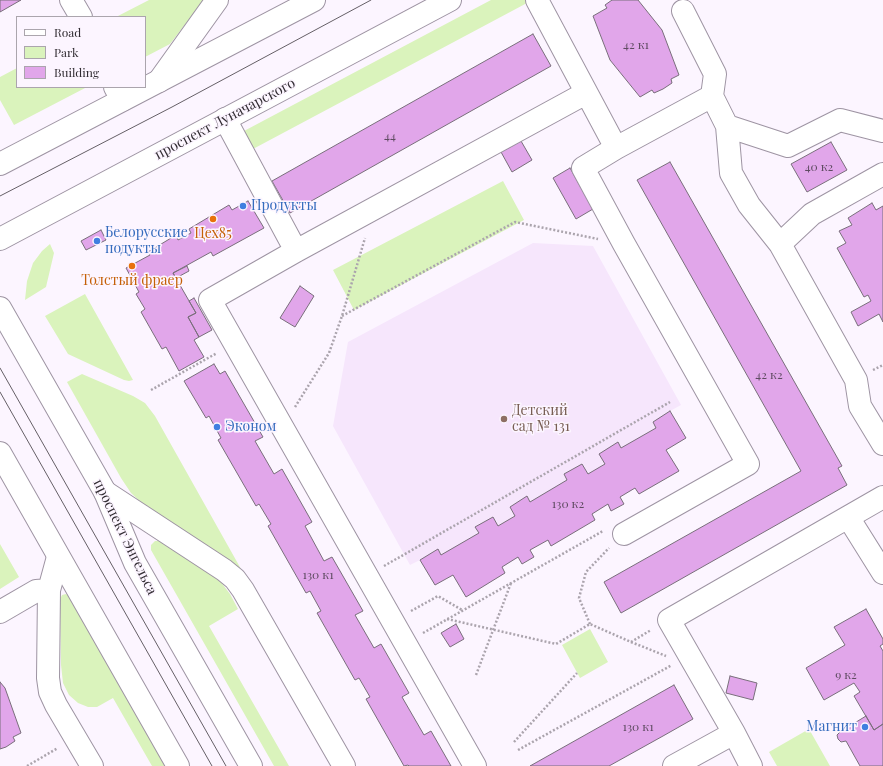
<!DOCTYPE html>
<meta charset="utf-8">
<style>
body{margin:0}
#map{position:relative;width:883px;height:766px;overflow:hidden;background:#fcf5ff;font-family:"Playfair Display",serif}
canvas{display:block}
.legend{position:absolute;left:16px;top:16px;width:130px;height:72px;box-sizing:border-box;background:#fcf5ff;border:1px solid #aba5ad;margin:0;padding:5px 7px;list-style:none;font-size:12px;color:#322d33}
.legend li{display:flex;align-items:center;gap:8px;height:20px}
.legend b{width:20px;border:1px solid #aba5ad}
</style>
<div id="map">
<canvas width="883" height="766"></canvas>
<ul class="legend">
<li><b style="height:5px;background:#fff"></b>Road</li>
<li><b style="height:11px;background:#daf3bc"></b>Park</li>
<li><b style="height:11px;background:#e1a6ea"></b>Building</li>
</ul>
</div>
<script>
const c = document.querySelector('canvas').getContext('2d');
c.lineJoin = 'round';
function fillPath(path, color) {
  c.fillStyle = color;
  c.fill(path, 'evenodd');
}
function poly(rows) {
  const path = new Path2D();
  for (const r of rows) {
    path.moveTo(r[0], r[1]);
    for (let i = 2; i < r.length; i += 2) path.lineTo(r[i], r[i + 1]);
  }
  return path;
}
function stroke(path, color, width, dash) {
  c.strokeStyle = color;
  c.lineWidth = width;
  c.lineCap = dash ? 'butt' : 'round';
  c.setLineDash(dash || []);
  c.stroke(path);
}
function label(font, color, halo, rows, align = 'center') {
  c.font = font + ' "Playfair Display",serif';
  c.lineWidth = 3;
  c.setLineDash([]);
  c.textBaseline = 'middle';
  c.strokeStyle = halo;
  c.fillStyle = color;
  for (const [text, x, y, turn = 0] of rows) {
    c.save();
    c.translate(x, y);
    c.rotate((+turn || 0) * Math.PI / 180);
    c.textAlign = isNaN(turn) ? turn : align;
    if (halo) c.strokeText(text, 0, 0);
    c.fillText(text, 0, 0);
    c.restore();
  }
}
const built = poly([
 [533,243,593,246,681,405,670,411,686,438,666,450,679,471,639,494,635,488,620,497,611,511,607,505,592,514,595,520,551,546,547,540,518,558,502,567,505,573,466,597,453,575,435,585,420,560,410,565,333,426,348,342]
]);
const green = poly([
 [149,0,204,0,170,44,145,57,145,17,116,17],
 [491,0,526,0,527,3,253,149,244,131],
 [17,68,17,87,87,87,14,125,0,100,0,77],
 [503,181,524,220,354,310,333,270],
 [50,244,54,253,46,287,25,300,27,281,33,263,42,251],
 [85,294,133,380,129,381,124,380,68,354,45,316],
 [82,374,133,396,145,403,155,416,241,569,146,507,131,493,121,478,67,382],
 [155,541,161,541,210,573,221,582,230,594,238,609,209,626,289,766,274,766,151,550,151,545],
 [0,544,19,577,0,589],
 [66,594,70,597,166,766,152,766,113,698,97,707,88,707,78,703,69,695,63,683,61,665,60,599,62,595],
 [590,629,608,662,580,678,562,645],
 [809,729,830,766,777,766,769,752]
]);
const building = poly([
 [0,0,21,0,0,12,0,0],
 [612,0,638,0,662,30,679,75,671,79,672,83,663,89,654,93,652,90,640,97,610,60,593,16,607,8,605,5,612,0],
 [533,34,551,66,290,213,272,181,533,34],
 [521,141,532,160,512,172,501,152,521,141],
 [831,142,847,170,807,192,791,164,831,142],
 [670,162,842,466,838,468,847,485,621,613,604,582,801,471,637,180,670,162],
 [570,168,593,209,576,219,553,178,570,168],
 [248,201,264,228,213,256,211,252,173,273,196,313,188,317,199,337,194,340,204,357,179,371,166,347,162,349,141,312,145,309,136,294,139,292,126,268,150,255,148,252,176,235,178,240,191,233,189,229,229,205,232,210,248,201],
 [872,203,876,210,883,206,883,322,879,314,858,326,851,312,871,301,868,295,864,297,837,248,846,243,839,231,852,225,848,218,872,203],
 [101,230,106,240,86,250,81,241,101,230],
 [187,266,189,271,176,278,173,273,187,266],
 [300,286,314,296,295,327,280,318,300,286],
 [194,298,212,330,199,337,188,317,196,313,189,301,194,298],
 [214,364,220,374,225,371,263,437,255,441,274,474,282,469,312,522,305,526,324,561,332,557,363,611,355,615,374,648,381,644,409,693,402,697,424,735,431,731,451,766,409,766,408,765,404,766,366,699,370,697,359,678,355,680,317,613,321,611,310,591,306,593,268,526,271,524,259,504,256,506,218,440,221,438,209,416,206,418,184,381,214,364],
 [670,411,686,438,666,450,679,471,639,494,635,488,620,497,624,504,611,511,608,504,592,514,595,520,551,546,548,540,530,550,534,557,522,564,518,557,502,567,505,573,466,597,453,575,435,585,420,560,438,549,441,555,479,533,475,527,493,517,498,526,515,516,510,507,527,496,530,502,567,480,564,474,582,464,588,474,605,464,599,454,618,442,621,448,656,428,653,422,670,411],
 [866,609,883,639,883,644,880,646,883,651,883,724,874,730,854,696,860,692,854,683,824,700,806,668,845,645,834,627,866,609],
 [456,624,464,639,450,647,441,633,456,624],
 [730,676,757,683,753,700,726,693,730,676],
 [0,682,5,688,21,733,13,737,15,741,6,747,0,749,0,682],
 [674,685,693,719,663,736,609,766,530,766,674,685],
 [866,716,874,730,883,724,883,766,860,766,846,741,841,742,838,739,837,735,840,732,866,716]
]);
const path = poly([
 [342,316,515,222,598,239],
 [873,370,883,365],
 [151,390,217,353],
 [295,407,329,353,342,316,365,238],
 [384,566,670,402],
 [411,611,438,596,462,610],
 [447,619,556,644,590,624,631,642,651,630],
 [590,624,579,598,586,572,609,548],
 [423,633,603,531],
 [631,642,666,656],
 [476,675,511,583],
 [514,742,577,673],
 [518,750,672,665],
 [27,766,58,748]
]);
const minor = poly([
 [71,0,81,17],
 [537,0,616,148],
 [159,81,217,0],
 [115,87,122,100],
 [712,96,727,126,788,146,840,120,883,131],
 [225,119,296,251],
 [727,126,731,173,749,205,780,244,856,380,860,406,883,444],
 [780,244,812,214,883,174],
 [105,492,224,570,235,579,243,590,344,766],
 [848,517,883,573],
 [624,534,748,464,624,244,583,168,616,148,712,96,715,74,683,11],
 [58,557,49,590,48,678,50,692,56,705,92,766],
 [0,612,36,591,49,590],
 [475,766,210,300,296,251,586,93],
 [674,766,734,733],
 [751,766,734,733,669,620,883,497]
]);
const major = poly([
 [0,164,314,0],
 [0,239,450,0],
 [0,308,105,492,135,563,251,766],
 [0,453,178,766]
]);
const tram = poly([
 [0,196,172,107,371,0],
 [0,368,226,766],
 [0,392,212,766]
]);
const markers = [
 [243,206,4,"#3f7fe0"],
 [213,219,4,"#e8710a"],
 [97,241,4,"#3f7fe0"],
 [132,266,4,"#e8710a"],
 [504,419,4,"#8d6e63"],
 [217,427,4,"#3f7fe0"],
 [865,727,4,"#3f7fe0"]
];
const numberNames = [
 ["42 к1",636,45],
 ["44",390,136],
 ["40 к2",819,167],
 ["42 к2",769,375],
 ["130 к2",568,504],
 ["130 к1",318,575],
 ["9 к2",846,675],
 ["130 к1",638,727]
];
const streetNames = [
 ["проспект Луначарского",225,119,-28],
 ["проспект Энгельса",125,537,64]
];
const shopNames = [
 ["Продукты",251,206],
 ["Белорусские",105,233],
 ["подукты",105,249],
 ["Эконом",225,427],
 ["Магнит",857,727,"right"]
];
const foodNames = [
 ["Цех85",213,234],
 ["Толстый фраер",132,281]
];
const educationNames = [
 ["Детский",512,411],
 ["сад № 131",512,427]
];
fillPath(built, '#f6e6fc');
fillPath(green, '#daf3bc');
fillPath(building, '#e1a6ea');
stroke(building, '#796e7b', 1);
stroke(minor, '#9e94a3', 24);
stroke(major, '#9e94a3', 24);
stroke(path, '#aba4ad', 2.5, [2, 2]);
stroke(minor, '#fff', 22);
stroke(major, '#fff', 22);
stroke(tram, '#655f66', 1);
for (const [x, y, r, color] of markers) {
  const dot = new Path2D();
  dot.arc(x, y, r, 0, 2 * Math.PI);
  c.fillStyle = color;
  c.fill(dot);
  stroke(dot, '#fcf5ff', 1.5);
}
label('12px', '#5e4b61', null, numberNames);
label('14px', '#322d33', '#fcf5ff', streetNames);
label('14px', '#366cbe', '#fcf5ff', shopNames, 'left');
label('14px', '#c56008', '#fcf5ff', foodNames);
label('14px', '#785e54', '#fcf5ff', educationNames, 'left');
</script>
